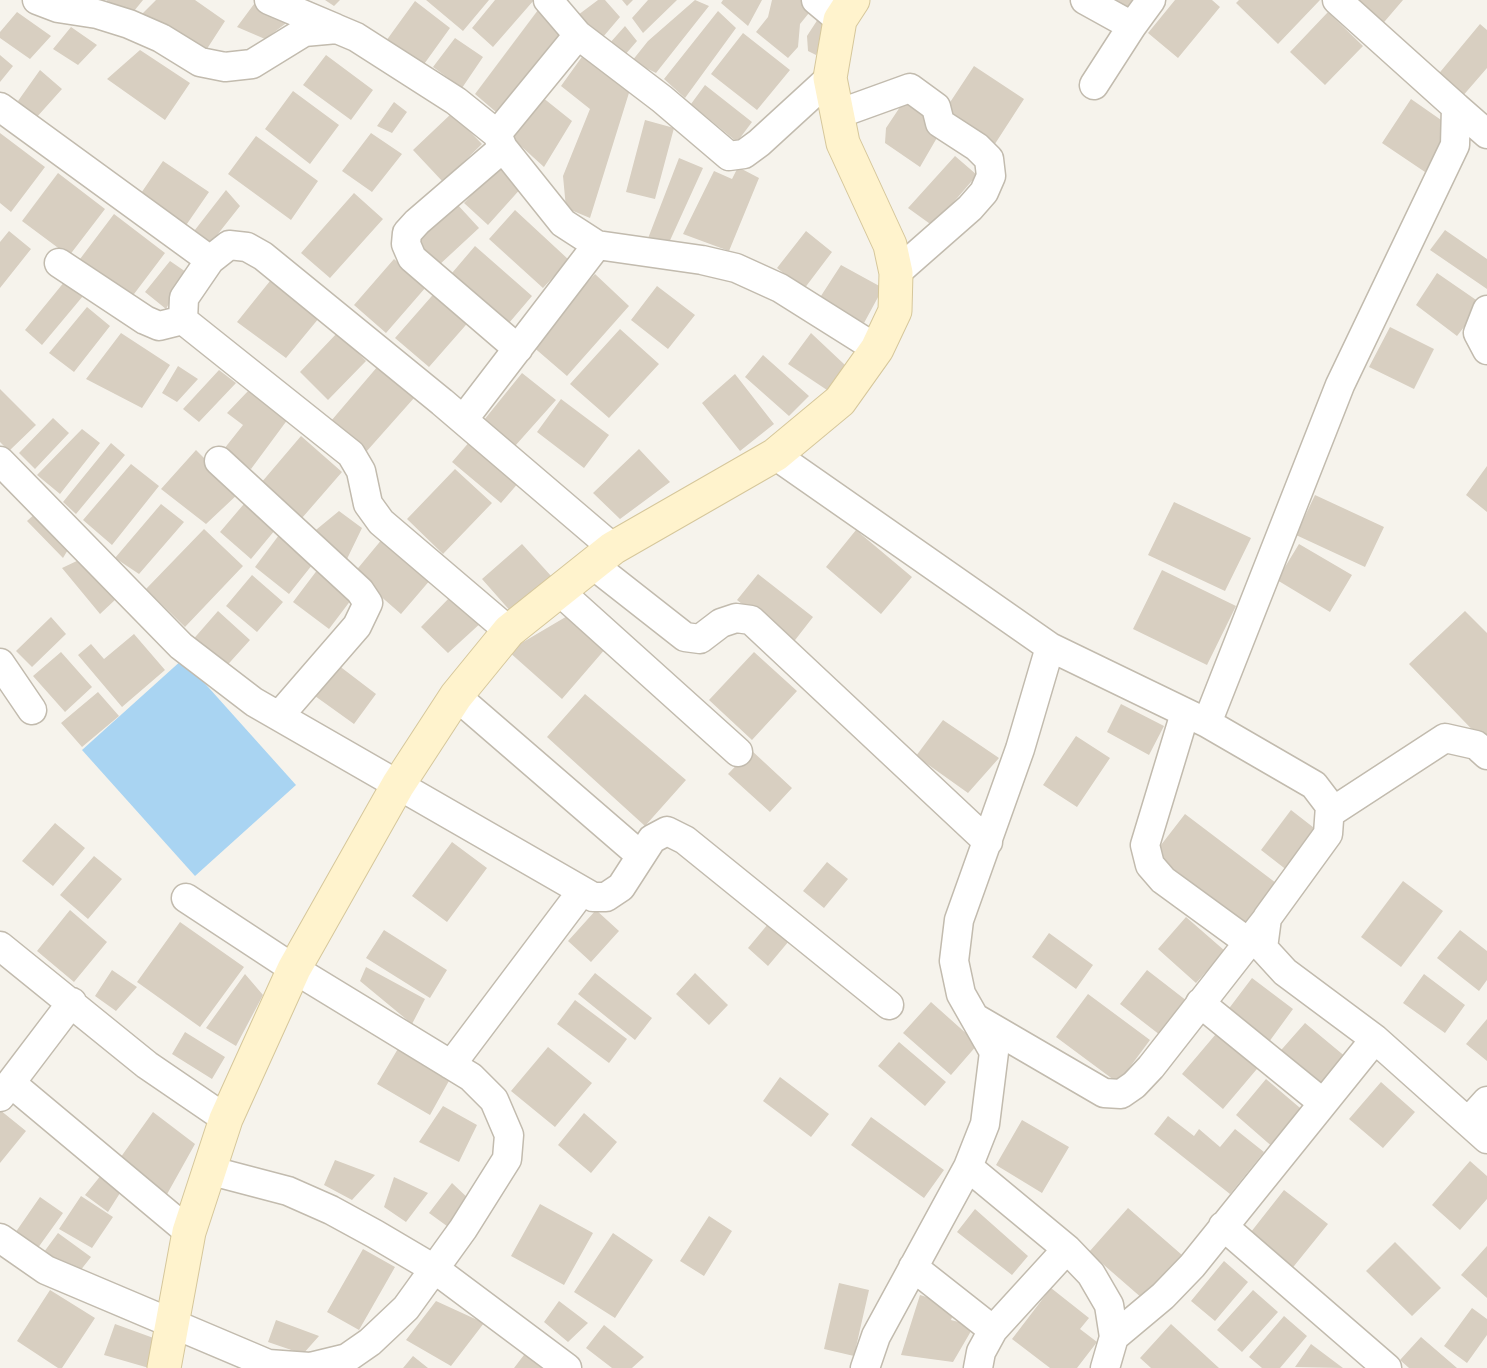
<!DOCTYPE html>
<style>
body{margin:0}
canvas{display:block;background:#f6f3ec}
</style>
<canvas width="1487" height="1368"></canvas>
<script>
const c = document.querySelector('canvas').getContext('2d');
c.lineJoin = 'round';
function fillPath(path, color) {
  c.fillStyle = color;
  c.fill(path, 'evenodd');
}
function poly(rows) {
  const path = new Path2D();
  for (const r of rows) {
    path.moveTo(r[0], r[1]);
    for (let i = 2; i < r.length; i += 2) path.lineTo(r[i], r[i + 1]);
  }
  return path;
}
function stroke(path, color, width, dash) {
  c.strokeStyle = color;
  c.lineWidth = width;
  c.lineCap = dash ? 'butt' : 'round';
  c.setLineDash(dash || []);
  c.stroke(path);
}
const water = poly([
 [183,659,296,785,195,876,82,750]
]);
const building = poly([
 [106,0,143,0,130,16],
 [156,0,195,0,225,21,203,55,141,15],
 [257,0,293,18,265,39,237,27],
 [325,0,340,0,334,6],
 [426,0,489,0,463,31],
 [495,0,534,0,493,47,472,28],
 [598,0,605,0,620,17,603,37,586,25,578,15],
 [622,0,633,0,627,6],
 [648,0,677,0,643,33,632,18],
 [695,0,709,6,656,73,632,61,648,41],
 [723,0,762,0,748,26,721,3],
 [772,0,803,0,813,8,800,24,798,47,788,58,756,32,768,17],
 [1115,0,1145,0,1133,14],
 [1175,0,1212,0,1220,7,1178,58,1148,33],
 [1239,0,1320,0,1278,44,1236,3],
 [1346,0,1403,0,1379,28],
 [415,1,450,28,422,67,386,41],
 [538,10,568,32,503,118,475,94],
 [718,11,736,28,685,98,664,79],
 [17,12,51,36,30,59,0,38,0,32],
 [1328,12,1363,46,1325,85,1290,52],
 [818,19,830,28,816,55,808,51,807,36],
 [1480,24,1487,30,1487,68,1461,98,1436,77],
 [625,26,637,41,624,56,609,44],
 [71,27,97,45,78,65,53,49],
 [743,33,790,70,757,110,711,74],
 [455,38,483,57,462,88,433,67],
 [589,47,633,80,590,218,566,208,563,176,590,109,561,86],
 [140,50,190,83,165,120,107,79],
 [0,55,13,66,0,82],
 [326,55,373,90,351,120,303,85],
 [974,66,1024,99,991,150,941,116],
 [40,70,62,89,36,118,18,101],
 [705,85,752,122,737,142,691,104],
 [293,91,339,125,310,164,265,129],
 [908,95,931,112,938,136,920,167,885,143,886,128],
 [542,97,572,121,544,167,511,137],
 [1411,99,1454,129,1425,172,1382,143],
 [394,102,407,112,392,133,377,126],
 [452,113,482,144,443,182,413,150],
 [645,120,674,128,655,199,626,192],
 [0,133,45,167,11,212,0,203],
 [371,133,402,154,372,192,342,171],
 [256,136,318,181,291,220,228,174],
 [955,156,977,175,933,226,908,208],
 [679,158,703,168,667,247,647,241],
 [163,161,209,192,180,234,135,202],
 [499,165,523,186,488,225,464,203],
 [738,167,759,178,729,251,683,234,714,171,732,179],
 [58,173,105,209,69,256,22,221],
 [226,190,240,206,210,244,191,235],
 [354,193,383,219,330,278,301,253],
 [456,203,479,228,438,266,415,241],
 [515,210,569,260,543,288,489,239],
 [114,214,165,253,131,298,80,259],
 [1445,230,1487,259,1487,289,1430,250],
 [9,231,31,249,0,288,0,242],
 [806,231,832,252,804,289,777,268],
 [475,246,532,296,509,323,452,273],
 [394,259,426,287,386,333,354,305],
 [170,261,186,272,166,309,145,292],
 [841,265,883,288,864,323,819,299],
 [1437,273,1482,304,1457,336,1416,305],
 [595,274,629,306,567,376,531,345],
 [65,281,83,296,42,345,25,330],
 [270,281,319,318,286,358,237,322],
 [657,286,695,315,668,349,631,320],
 [438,289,472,318,429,367,395,338],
 [87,307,110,326,74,372,49,353],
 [1390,327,1434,349,1414,389,1369,367],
 [620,329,659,364,609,418,570,384],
 [338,332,366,361,328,400,300,372],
 [121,333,170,365,142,408,86,379],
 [811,333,845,365,827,390,788,364],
 [763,355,809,396,789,416,745,377],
 [178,366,198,379,177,402,162,393],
 [378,366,414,398,366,452,331,421],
 [219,370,236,383,199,422,183,409],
 [522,373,556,400,515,446,484,420],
 [735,374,774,424,740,451,702,403],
 [0,389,36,425,9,451,0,442],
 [249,390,288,419,251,469,224,449,243,425,227,413],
 [561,399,609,435,584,468,537,432],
 [53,418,69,433,35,469,19,453],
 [82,429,100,443,60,494,37,475],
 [301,436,342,472,302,518,261,483],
 [471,440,520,481,501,503,452,462],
 [111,443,125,455,76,514,63,502],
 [639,449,670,482,620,519,593,493],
 [196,450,239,493,206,524,161,489],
 [131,464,159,486,112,545,83,520],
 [1487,466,1487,512,1466,495],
 [455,469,492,503,443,554,407,519],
 [1315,495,1384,527,1365,567,1296,535],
 [249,498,280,524,251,559,220,532],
 [1174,502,1251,538,1225,591,1148,555],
 [161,504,184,522,139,574,115,558],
 [339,511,362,528,346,561,311,534],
 [36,513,69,548,63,558,27,521],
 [285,527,320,555,289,594,255,567],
 [204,529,243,566,185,627,146,589],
 [856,530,912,577,881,614,826,567],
 [383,538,431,579,401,614,354,573],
 [522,544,552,577,512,613,482,579],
 [1299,544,1352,575,1330,612,1277,580],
 [81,559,116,599,100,614,62,568],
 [318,569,354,596,329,629,293,602],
 [1162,570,1236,606,1207,665,1133,629],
 [758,574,813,617,792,644,737,600],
 [252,575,283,602,257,632,226,606],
 [451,596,483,621,448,653,421,627],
 [218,611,250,640,222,671,190,643],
 [1465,611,1487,633,1487,745,1409,664],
 [569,615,606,648,562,699,508,651],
 [51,617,66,634,32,667,16,651],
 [134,634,165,670,122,707,78,655,91,644,104,659],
 [61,652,92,687,65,712,33,676],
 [754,652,797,691,752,740,709,700],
 [338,665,376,694,354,724,315,696],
 [98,692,119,716,82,747,61,723],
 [585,694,686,780,645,826,547,737],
 [1121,704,1164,726,1149,755,1107,732],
 [943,720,999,758,968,793,916,756],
 [1076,736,1110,758,1077,807,1043,785],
 [751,750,792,788,770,812,728,774],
 [1291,810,1318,831,1288,871,1261,850],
 [1185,814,1276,883,1246,924,1154,854],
 [55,823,85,848,53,886,22,861],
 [452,842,487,868,447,922,412,896],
 [94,856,122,879,88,919,60,895],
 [827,862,848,879,824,908,803,891],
 [1403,881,1443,911,1401,967,1361,937],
 [70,910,107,942,74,982,37,951],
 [596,910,619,931,591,962,568,941],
 [1186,917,1225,951,1196,983,1158,949],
 [773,918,794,935,768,966,748,948],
 [180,922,244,967,200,1027,137,982],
 [384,930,447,970,430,998,366,958],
 [1460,930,1487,951,1487,980,1479,991,1437,958],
 [1049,933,1093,965,1076,989,1032,957],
 [366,967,425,999,412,1024,360,981],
 [112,970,137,987,116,1011,95,996],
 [1147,970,1187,1001,1160,1035,1120,1004],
 [595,973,652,1018,635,1040,578,994],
 [695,973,728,1005,709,1025,676,994],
 [245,974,263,995,236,1046,206,1028],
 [1424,974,1465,1005,1445,1033,1403,1003],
 [1252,978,1293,1009,1266,1046,1224,1015],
 [1088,994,1150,1040,1118,1083,1056,1037],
 [575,1000,627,1039,609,1063,557,1024],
 [931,1002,978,1044,951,1075,903,1033],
 [1487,1019,1487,1061,1466,1044],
 [1305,1023,1347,1058,1317,1086,1275,1057],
 [1221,1028,1262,1063,1223,1109,1182,1074],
 [185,1032,225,1057,212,1079,172,1054],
 [899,1042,946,1082,925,1106,878,1066],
 [399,1047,450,1079,430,1115,377,1084],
 [548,1047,592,1083,555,1127,511,1091],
 [780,1077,829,1114,811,1137,763,1101],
 [1266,1079,1306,1113,1275,1149,1236,1115],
 [1381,1082,1415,1112,1383,1148,1349,1119],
 [443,1106,477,1125,459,1162,419,1142],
 [0,1110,26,1131,0,1163],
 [153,1112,195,1144,166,1196,118,1161],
 [584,1113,617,1142,591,1173,558,1145],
 [1168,1116,1194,1136,1199,1129,1220,1147,1235,1129,1264,1152,1230,1194,1154,1134],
 [871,1117,944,1170,924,1198,851,1145],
 [1022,1120,1069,1147,1042,1193,996,1165],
 [335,1160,375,1175,352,1200,324,1185],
 [1470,1161,1487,1176,1487,1199,1460,1230,1432,1205],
 [102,1174,120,1193,108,1212,85,1195],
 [394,1177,428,1193,406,1222,384,1207],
 [452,1183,470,1200,451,1229,429,1213],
 [1284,1190,1328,1224,1290,1271,1247,1237],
 [81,1196,113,1217,92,1248,59,1229],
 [40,1197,63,1213,35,1252,13,1236],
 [540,1204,593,1233,564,1285,511,1256],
 [1128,1208,1182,1255,1143,1299,1089,1252],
 [975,1209,1028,1256,1012,1275,957,1232],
 [709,1216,732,1231,704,1276,680,1261],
 [58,1233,91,1257,76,1276,44,1252],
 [613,1233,653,1260,615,1318,574,1292],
 [1395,1242,1441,1288,1412,1316,1366,1271],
 [1487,1246,1487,1298,1461,1275],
 [363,1249,395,1267,359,1330,327,1312],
 [1224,1261,1248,1282,1215,1321,1191,1301],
 [839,1283,869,1290,854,1356,824,1349],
 [1051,1288,1089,1318,1080,1329,1097,1342,1077,1368,1050,1368,1012,1339],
 [50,1290,95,1318,62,1368,58,1368,17,1341],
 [1253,1290,1278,1312,1242,1352,1217,1330],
 [920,1295,956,1306,951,1320,974,1326,953,1362,901,1355],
 [436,1301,484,1323,451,1366,406,1340],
 [559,1301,588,1323,568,1342,544,1322],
 [1472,1308,1487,1319,1487,1335,1467,1363,1444,1346],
 [1284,1316,1307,1336,1280,1368,1262,1368,1249,1357],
 [276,1320,319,1336,303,1354,268,1342],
 [115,1324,159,1340,149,1368,104,1355],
 [1171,1324,1219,1368,1151,1368,1140,1358],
 [604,1325,644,1357,632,1368,612,1368,586,1348],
 [1421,1337,1457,1368,1409,1368,1400,1360],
 [1311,1344,1343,1368,1295,1367],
 [527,1351,552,1368,514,1368],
 [413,1356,428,1368,403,1368]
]);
const street = poly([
 [37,0,58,8,97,14,129,24,161,38,200,62,225,67,252,64,304,32,337,29,356,37,456,101,497,134,503,148,563,223,597,245,702,260,736,268,780,288,877,349],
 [269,0,335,28],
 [816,0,840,20],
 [1085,0,1132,26,1094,85],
 [1132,26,1151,0],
 [578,35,662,99,729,156,744,154,759,143,830,78],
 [0,107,210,260],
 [1456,107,1487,134],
 [838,114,910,88,936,107,940,123,977,147,989,159,991,176,984,192,970,208,896,273],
 [497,134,578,35,548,0],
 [503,148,417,222,407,233,406,244,412,258,518,349],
 [59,263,145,320,159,326,183,320],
 [1487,310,1478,333,1487,350],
 [463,420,597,245],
 [775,455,1050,647,1207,723,1314,785,1330,806,1328,834,1267,918,1263,948,1285,972,1375,1039,1487,1139],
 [0,461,181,646,254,702,593,897,606,897,621,887,652,839,667,831,685,840,889,1005],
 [219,461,360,591,368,603,357,626,279,716],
 [592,564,685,637,700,639,721,623,736,618,751,620,988,842],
 [558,590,738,752],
 [509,631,381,522,368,504,361,471,351,454,183,320,184,298,210,260,229,245,247,247,263,256,442,402,613,548],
 [0,663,32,710],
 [456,696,640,855],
 [1185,713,1145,845,1150,865,1163,880,1248,942],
 [1207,723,1340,385,1455,145,1456,107,1337,0],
 [1330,813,1445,738,1476,745,1487,755],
 [0,946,147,1065,226,1119],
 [1200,1003,1323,1103],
 [977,1019,1104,1093,1121,1094,1134,1085,1151,1067,1266,920],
 [451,1065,582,891],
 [12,1084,189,1232],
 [0,1097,72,1002],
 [1468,1122,1487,1101],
 [968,1167,1067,1249,1091,1274,1109,1305,1114,1337,1105,1368],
 [208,1170,288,1191,331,1210,375,1234,436,1270,567,1368],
 [1223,1226,1387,1368],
 [0,1238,46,1270,268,1364,310,1367,347,1358,370,1342,406,1308,463,1229,507,1159,509,1135,494,1100,471,1077,294,969,186,898],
 [913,1267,993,1330],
 [1114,1337,1163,1296,1192,1266,1375,1039],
 [865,1368,876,1336,968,1167,985,1124,994,1052,961,994,954,961,959,920,1020,749,1050,647],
 [978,1368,981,1352,993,1330,1067,1249]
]);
const secondary = poly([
 [164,1368,189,1232,226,1119,294,969,398,785,456,696,509,631,613,548,775,455,840,401,877,349,895,311,896,273,890,245,843,143,830,78,840,20,853,0]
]);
fillPath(water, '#a9d4f2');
fillPath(building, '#d8cfc1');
stroke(street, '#c2bbae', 31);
stroke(secondary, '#d6c79b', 35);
stroke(street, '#fff', 28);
stroke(secondary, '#fff3cd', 33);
</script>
